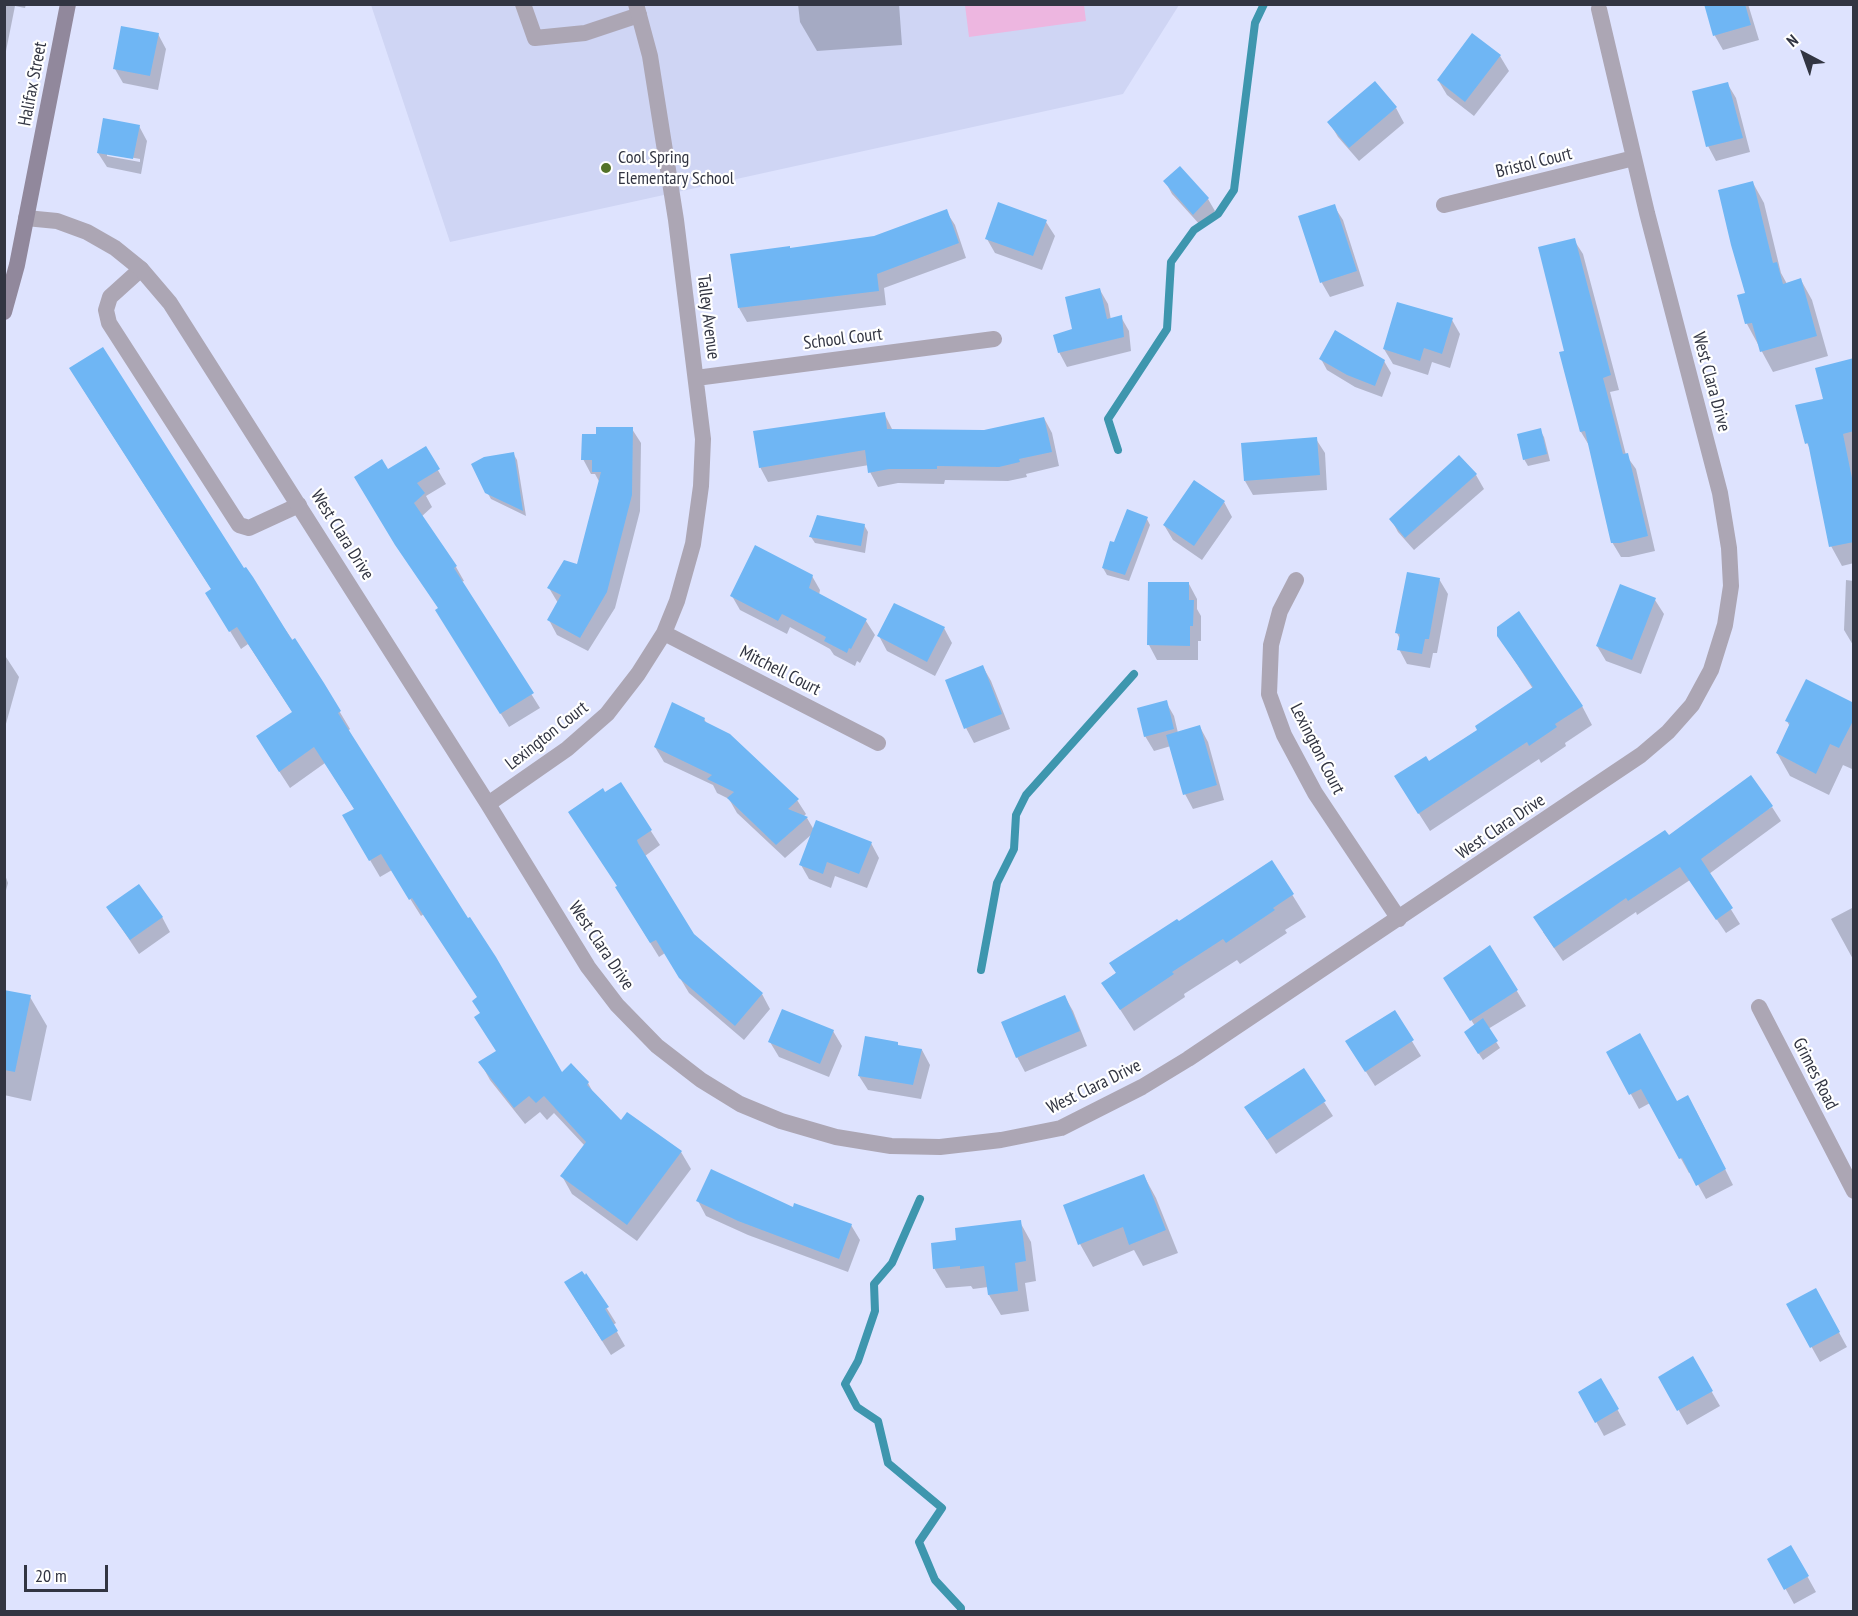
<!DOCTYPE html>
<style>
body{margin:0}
#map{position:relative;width:1858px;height:1616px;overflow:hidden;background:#dee3fe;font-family:"PT Sans Narrow",sans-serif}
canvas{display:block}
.frame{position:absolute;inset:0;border:6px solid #323542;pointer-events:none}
.north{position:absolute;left:1774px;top:24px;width:60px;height:60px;-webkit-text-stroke:4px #fff;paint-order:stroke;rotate:319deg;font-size:16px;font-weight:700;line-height:24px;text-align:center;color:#323542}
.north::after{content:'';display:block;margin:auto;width:21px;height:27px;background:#323542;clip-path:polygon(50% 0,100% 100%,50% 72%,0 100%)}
.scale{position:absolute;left:24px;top:1565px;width:84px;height:27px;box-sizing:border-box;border:3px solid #323542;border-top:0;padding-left:8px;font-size:18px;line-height:21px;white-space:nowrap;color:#323542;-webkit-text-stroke:4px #fff;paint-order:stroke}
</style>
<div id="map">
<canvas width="1858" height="1616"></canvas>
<div class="frame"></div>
<div class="north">N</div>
<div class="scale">20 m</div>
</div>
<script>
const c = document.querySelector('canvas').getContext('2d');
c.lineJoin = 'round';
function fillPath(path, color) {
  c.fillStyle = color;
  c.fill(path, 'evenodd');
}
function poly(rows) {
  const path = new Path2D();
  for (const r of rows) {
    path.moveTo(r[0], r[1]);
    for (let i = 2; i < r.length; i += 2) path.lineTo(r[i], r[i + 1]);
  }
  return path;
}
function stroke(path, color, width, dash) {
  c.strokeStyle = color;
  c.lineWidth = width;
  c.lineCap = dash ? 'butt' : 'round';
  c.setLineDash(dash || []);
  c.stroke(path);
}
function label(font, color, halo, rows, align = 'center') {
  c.font = font + ' "PT Sans Narrow",sans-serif';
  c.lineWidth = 4.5;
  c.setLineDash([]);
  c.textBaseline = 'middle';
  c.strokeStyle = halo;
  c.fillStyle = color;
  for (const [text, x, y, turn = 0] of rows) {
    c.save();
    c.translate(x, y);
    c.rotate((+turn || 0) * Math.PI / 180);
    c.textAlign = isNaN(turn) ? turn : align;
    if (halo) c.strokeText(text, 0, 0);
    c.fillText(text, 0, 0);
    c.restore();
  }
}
const built = poly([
 [371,5,1179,5,1123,94,450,242]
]);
const green = poly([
 [965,5,1084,5,1086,21,969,37]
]);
const shadow = poly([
 [4,4,26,4,25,8,15,6,4,61],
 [798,4,899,4,902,45,817,51,800,22],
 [1706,4,1748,4,1759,40,1723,50,1715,36],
 [158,34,166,49,158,90,123,83,115,69],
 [1473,35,1500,56,1509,71,1474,116,1447,95,1438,80],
 [1727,83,1736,98,1750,152,1716,161,1708,146],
 [1396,108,1404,123,1359,161,1338,137,1329,122],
 [139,126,147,141,141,174,107,167,98,153],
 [107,153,140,159,140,162,107,156],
 [1165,181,1208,199,1215,211,1201,226,1172,194],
 [1753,183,1764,203,1781,273,1787,284,1801,280,1812,300,1828,356,1773,372,1747,324],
 [1334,206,1343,220,1364,286,1330,297,1322,283,1300,217],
 [946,211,955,225,966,258,884,288,886,305,747,322,739,308,790,250,874,238],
 [1046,222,1055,236,1042,270,995,253,987,239],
 [1574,240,1583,254,1619,390,1610,392,1626,455,1636,469,1655,551,1629,557,1621,557,1612,542,1590,447,1581,432],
 [1100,290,1108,304,1111,320,1121,317,1129,331,1131,351,1067,367,1059,352],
 [1452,320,1460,334,1450,368,1432,362,1428,375,1393,364,1384,349],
 [1321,359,1384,361,1391,373,1382,397,1355,387,1327,370],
 [1854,360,1854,563,1842,566,1831,546,1811,451,1807,443,1824,400],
 [81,386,244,570,323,684,350,729,348,731,561,1074,571,1065,588,1083,595,1096,621,1123,681,1152,691,1169,637,1241,572,1194,562,1176,585,1146,554,1113,547,1120,540,1112,525,1124,490,1080,480,1062,497,1052,481,1014,479,998,424,914,421,916,392,870,380,877,354,833,355,810,325,763,290,788,268,754,293,713,248,644,241,649,217,610,212,590],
 [884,413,893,431,984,431,1044,418,1052,433,1059,466,1026,474,1027,477,1008,481,945,480,944,484,898,483,878,487,870,472,869,465,768,482,760,467],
 [632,429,641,443,640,511,615,608,588,651,557,635,549,620,558,603,549,588,578,566,600,483,595,474,591,474,583,459,597,435],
 [1540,430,1544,437,1550,461,1528,466,1524,459],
 [1316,439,1325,453,1327,490,1253,495,1245,481],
 [425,448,446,484,426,496,432,507,421,517,456,567,464,581,461,582,540,708,509,727,445,623,387,471],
 [513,453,517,460,526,516,491,499,487,492],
 [1459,457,1476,475,1484,489,1414,550,1398,532,1391,519],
 [1224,502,1232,517,1202,560,1173,540,1164,525],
 [1147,519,1150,525,1129,581,1107,575,1103,568,1114,544],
 [864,525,868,532,865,553,815,543,811,537],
 [812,576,820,590,819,595,866,621,875,635,860,663,857,661,855,666,834,655,830,649,790,627,787,634,740,610,732,596],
 [1439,579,1448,594,1437,653,1433,653,1430,668,1407,664,1399,649,1400,639,1397,633],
 [1846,580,1854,581,1854,669,1852,666,1853,645,1844,630],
 [1150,583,1189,584,1197,599,1197,609,1201,616,1201,641,1198,641,1198,660,1157,660,1149,645],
 [1655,600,1664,614,1641,674,1606,661,1597,646],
 [944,628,952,643,935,676,887,651,879,636],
 [1498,635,1582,706,1592,725,1565,743,1566,746,1541,763,1539,759,1430,831,1407,795,1429,763,1479,731,1533,689],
 [4,654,19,677,4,731],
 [983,667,991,681,1010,729,974,743,966,728],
 [1166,702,1174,716,1178,733,1200,727,1208,742,1224,800,1193,809,1185,794,1171,746,1154,751,1145,736],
 [1854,705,1854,766,1852,769,1843,765,1829,795,1790,776,1777,753,1790,727,1787,721],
 [704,719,707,724,797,800,806,814,803,817,807,818,814,830,871,843,879,858,867,888,835,876,831,888,809,879,801,865,812,834,785,858,737,813,729,799,717,793,713,785,664,762,655,747],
 [620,784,660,845,645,856,693,935,762,994,770,1009,744,1040,689,993,665,953,659,957,625,902,618,887,605,794],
 [1772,807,1781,821,1709,874,1740,924,1726,933,1690,880,1637,915,1636,912,1563,961,1543,932],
 [1272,862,1306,917,1285,930,1287,933,1240,964,1237,960,1184,994,1185,997,1134,1031,1103,983,1178,924],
 [4,872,8,883,4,898],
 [1854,907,1854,961,1831,919],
 [108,908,162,917,170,932,139,954],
 [1490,947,1526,1006,1488,1029,1500,1048,1483,1060,1469,1039,1475,1026,1454,993],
 [4,991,30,997,47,1026,31,1101,4,1095],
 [1065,997,1073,1011,1087,1046,1025,1072,1017,1057],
 [1394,1012,1421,1056,1375,1086,1356,1056],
 [833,1031,842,1046,829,1077,779,1057,770,1042],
 [897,1043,899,1047,922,1050,930,1065,921,1099,868,1090,859,1076],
 [1608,1052,1677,1103,1696,1111,1733,1185,1706,1199,1691,1172,1689,1173,1650,1103,1639,1109],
 [1324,1102,1333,1116,1276,1154,1255,1122],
 [1144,1176,1156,1198,1178,1253,1143,1266,1134,1250,1093,1267,1080,1244,1065,1206],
 [698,1201,793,1209,851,1225,860,1240,848,1272,748,1235,706,1216],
 [1020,1222,1031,1242,1036,1281,1025,1283,1029,1311,1001,1315,989,1295,988,1287,973,1289,971,1286,946,1288,934,1268,958,1242],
 [586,1275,616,1323,613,1325,625,1346,611,1355,574,1297],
 [1788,1305,1824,1305,1847,1347,1820,1362],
 [1692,1358,1720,1406,1687,1425,1660,1377],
 [1601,1380,1626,1425,1604,1436,1580,1392],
 [1791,1547,1816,1592,1794,1604,1769,1559]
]);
const stream = poly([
 [1118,450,1108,419,1167,329,1171,262,1194,230,1218,214,1234,190,1255,23,1264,4],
 [981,970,997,883,1014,849,1016,815,1026,795,1134,674],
 [920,1199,892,1263,874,1284,875,1311,858,1361,845,1384,857,1407,878,1421,888,1463,942,1508,919,1542,935,1580,961,1608,961,1612]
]);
const building = poly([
 [1704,4,1745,4,1751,25,1713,36],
 [121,26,159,33,150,76,113,69],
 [1472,33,1501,55,1465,102,1437,80],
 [1375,81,1397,107,1349,148,1327,122],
 [1728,82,1743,138,1706,147,1692,91],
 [103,118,140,125,133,159,97,153],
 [1180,166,1209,198,1193,215,1163,181],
 [1753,181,1773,263,1777,262,1783,284,1801,278,1817,336,1760,352,1752,323,1745,324,1737,295,1745,293,1731,245,1718,190],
 [998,202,1047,220,1033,256,985,239],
 [1335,204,1357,271,1320,283,1298,216],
 [947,209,959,243,877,274,879,291,738,308,730,254,790,246,790,248,874,236],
 [1575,238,1611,375,1603,378,1623,454,1628,453,1648,536,1620,543,1611,543,1585,431,1580,432,1559,352,1564,351,1538,247],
 [1100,288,1107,319,1122,315,1124,337,1058,353,1053,335,1072,329,1065,297],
 [1397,302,1453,318,1442,354,1424,348,1420,361,1383,349],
 [1335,330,1385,360,1375,386,1347,375,1319,359],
 [103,347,244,568,246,567,253,577,292,640,295,638,324,683,341,711,338,713,468,918,470,917,496,957,562,1072,571,1063,589,1082,587,1085,621,1120,627,1112,682,1151,627,1225,560,1176,586,1142,544,1096,536,1103,529,1096,514,1108,478,1062,496,1051,474,1017,480,1013,472,1001,477,997,412,898,409,900,381,854,369,861,342,815,354,809,314,747,279,772,256,736,292,712,237,627,229,632,205,593,211,589,69,368],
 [1854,358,1854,431,1843,434,1854,488,1854,542,1829,547,1808,443,1805,444,1795,405,1823,399,1815,368],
 [885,412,887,429,984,430,1044,417,1052,452,1019,459,1020,462,999,467,937,466,937,469,889,469,868,473,865,450,759,468,753,431],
 [596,427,633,427,632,495,607,592,580,638,547,620,561,595,547,588,564,560,577,564,601,472,592,472,592,460,581,460,582,434,596,434],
 [1541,428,1547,454,1523,460,1517,434],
 [1317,437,1320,475,1244,481,1241,443],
 [426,446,440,469,417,483,425,493,414,503,457,566,454,568,534,693,500,714,435,610,438,608,395,545,354,477,382,459,388,469],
 [514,452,523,511,485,493,471,464,484,457],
 [1459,455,1477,474,1405,538,1389,519],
 [1194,480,1225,501,1194,546,1163,525],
 [1127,509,1148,517,1125,575,1102,568,1110,541,1114,542],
 [817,515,865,524,861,546,809,537],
 [755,545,813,575,809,588,867,619,851,649,849,648,847,653,824,641,826,637,782,614,778,621,730,596],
 [1407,572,1440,578,1429,639,1425,639,1422,654,1397,650,1400,634,1395,633],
 [1148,582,1189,582,1189,600,1194,600,1193,626,1190,626,1190,646,1147,645],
 [1620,584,1656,598,1632,660,1596,646],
 [894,603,945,627,927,662,877,636],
 [1519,611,1583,706,1555,724,1557,727,1529,746,1527,742,1418,814,1394,776,1426,756,1429,761,1477,730,1475,726,1533,687,1497,636,1497,627],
 [983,665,1002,714,964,729,945,680],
 [1806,679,1854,703,1854,719,1839,748,1830,744,1816,774,1776,753,1790,723,1785,721],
 [1167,700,1174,729,1144,737,1137,708],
 [672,702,705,718,704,721,730,734,799,799,788,809,808,817,776,845,727,798,734,792,707,779,712,775,654,747],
 [1200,725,1217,785,1183,795,1166,735],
 [1751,775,1773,806,1701,859,1733,908,1716,920,1680,867,1628,901,1626,898,1554,948,1533,917,1665,830,1669,835],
 [621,782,652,830,637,840,638,843,694,934,763,993,735,1026,679,978,656,940,650,943,615,887,617,886,568,812,603,788,605,792],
 [816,820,872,842,859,874,827,862,823,874,799,865],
 [1272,860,1294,894,1273,908,1275,910,1226,943,1223,939,1172,972,1174,974,1120,1010,1101,983,1116,973,1109,963,1177,919,1179,921],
 [139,884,163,917,130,940,106,907],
 [1490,945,1518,990,1470,1021,1443,978],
 [4,990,31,995,15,1072,4,1070],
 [1065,995,1080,1031,1016,1058,1001,1022],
 [782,1009,834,1030,820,1064,768,1042],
 [1395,1010,1414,1040,1365,1072,1345,1041],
 [1483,1018,1498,1041,1478,1054,1464,1032],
 [1640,1033,1677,1101,1688,1095,1726,1169,1696,1186,1682,1158,1679,1159,1641,1089,1629,1095,1606,1052],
 [865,1036,898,1042,898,1045,922,1049,913,1085,858,1076],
 [1304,1068,1326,1101,1267,1140,1244,1107],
 [711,1169,793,1207,794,1203,852,1224,839,1259,738,1221,696,1201],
 [1144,1174,1166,1230,1129,1245,1123,1227,1078,1245,1063,1205],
 [1021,1220,1026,1261,1015,1263,1018,1291,988,1295,984,1266,960,1269,960,1266,933,1269,931,1243,956,1240,955,1228],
 [582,1271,585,1275,586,1273,609,1307,605,1309,618,1331,602,1341,564,1282],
 [1816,1288,1840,1332,1810,1348,1786,1304],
 [1693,1356,1713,1391,1677,1411,1658,1377],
 [1601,1378,1619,1409,1595,1423,1578,1392],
 [1791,1545,1809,1576,1784,1590,1767,1559]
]);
const service = poly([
 [523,4,535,38,585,33,639,15],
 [141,269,110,297,106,310,109,323,239,525,249,528,299,505]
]);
const minor = poly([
 [1444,205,1634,158],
 [26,218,57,221,87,232,115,248,141,269,170,303,488,804,588,967,617,1005,657,1046,701,1080,740,1104,781,1121,836,1137,891,1146,940,1147,1001,1140,1061,1128,1142,1087,1188,1059,1641,755,1668,732,1692,705,1711,670,1725,625,1731,586,1729,548,1720,493,1647,213,1599,9],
 [696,378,994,339],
 [1296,580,1280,611,1271,645,1269,694,1284,735,1315,793,1399,919],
 [664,633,878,743],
 [488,804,567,749,607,714,638,674,664,633,677,601,693,544,701,486,703,439,676,220,650,56,636,4],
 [1759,1007,1854,1191]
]);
const secondary = poly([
 [4,312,17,265,68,4]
]);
const markers = [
 [606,168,6,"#537228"]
];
const streetNames = [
 ["Halifax Street",33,84,-79],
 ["Bristol Court",1534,163,-14],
 ["Talley Avenue",708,317,83],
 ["School Court",843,339,-7],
 ["West Clara Drive",1711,382,75],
 ["West Clara Drive",342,535,58],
 ["Mitchell Court",780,671,27],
 ["Lexington Court",547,736,-38],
 ["Lexington Court",1317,749,63],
 ["West Clara Drive",1501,827,-34],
 ["West Clara Drive",601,946,56],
 ["Grimes Road",1815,1074,63],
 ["West Clara Drive",1094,1087,-26]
];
const poiNames = [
 ["Cool Spring",618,158],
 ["Elementary School",618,179]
];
fillPath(built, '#cfd5f4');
fillPath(green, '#edb6e0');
fillPath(shadow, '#0003');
stroke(stream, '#3e96ae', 8);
fillPath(building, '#6fb6f4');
stroke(service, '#aca6b4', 16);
stroke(minor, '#aca6b4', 16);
stroke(secondary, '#91889c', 16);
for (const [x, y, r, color] of markers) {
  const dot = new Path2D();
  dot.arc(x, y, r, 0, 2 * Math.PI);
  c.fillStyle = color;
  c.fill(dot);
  stroke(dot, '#fff', 2);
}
label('18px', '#323542', '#fff', streetNames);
label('18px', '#323542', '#fff', poiNames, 'left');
</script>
